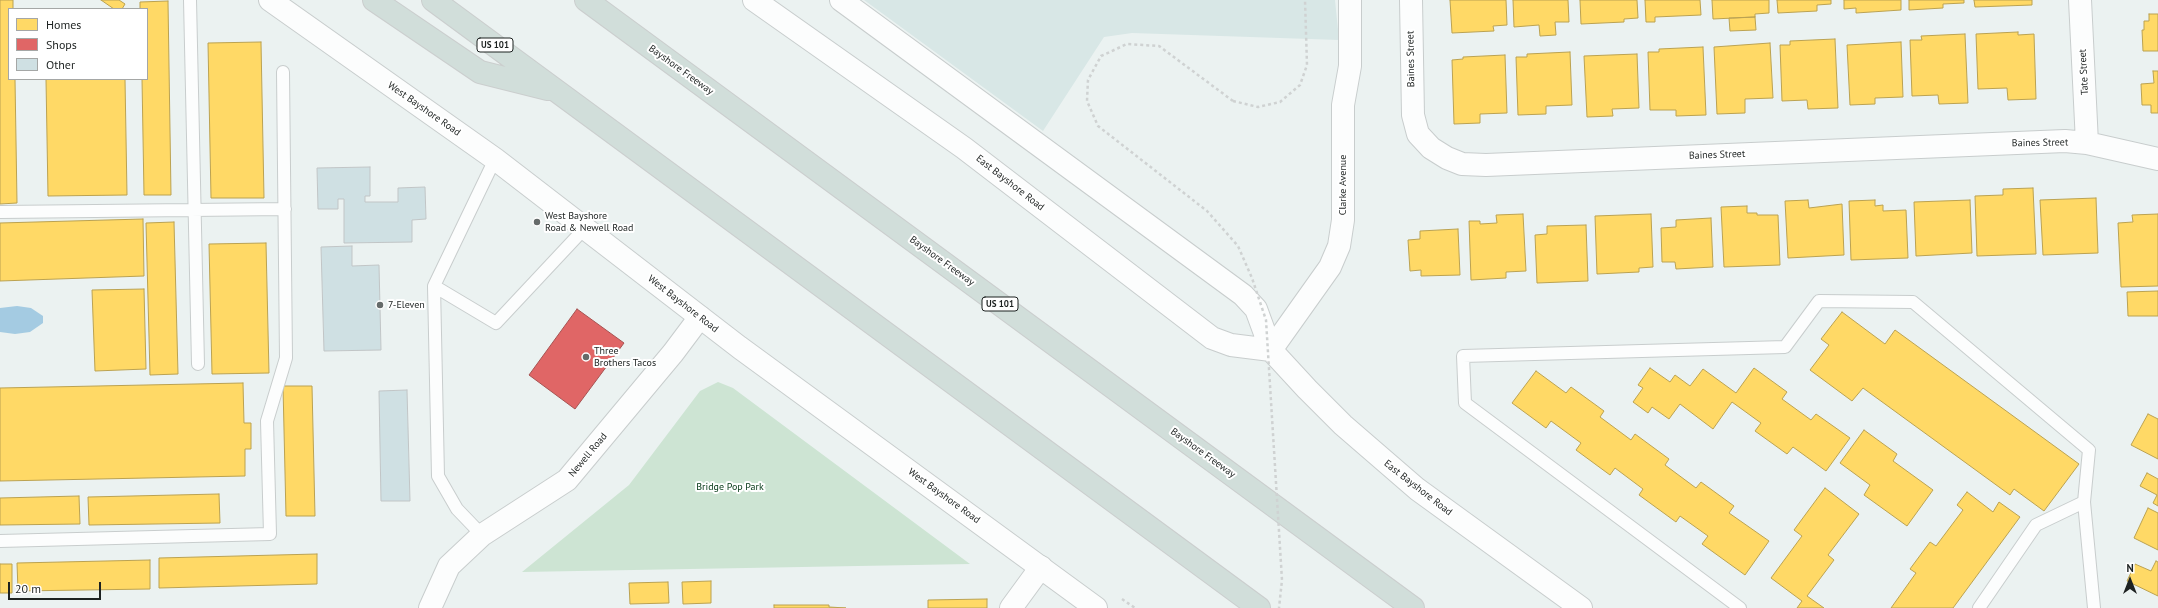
<!DOCTYPE html>
<style>
body{margin:0}
#map{position:relative;width:2158px;height:608px;overflow:hidden;background:#ebf2f1;font-family:"PT Sans",sans-serif}
canvas{display:block}
.legend{position:absolute;left:8px;top:8px;width:140px;height:72px;box-sizing:border-box;background:#fff;border:1px solid #a5a7a6;margin:0;padding:5px 7px;list-style:none;font-size:12px;color:#1d2221}
.legend li{display:flex;align-items:center;gap:8px;height:20px}
.legend b{width:20px;border:1px solid #a5a7a6}
.north{position:absolute;left:2110px;top:560px;width:40px;height:40px;-webkit-text-stroke:3px #fff;paint-order:stroke;rotate:0deg;font-size:11px;font-weight:700;line-height:16px;text-align:center;color:#1d2221}
.north::after{content:'';display:block;margin:auto;width:14px;height:18px;background:#1d2221;clip-path:polygon(50% 0,100% 100%,50% 72%,0 100%)}
.scale{position:absolute;left:8px;top:582px;width:93px;height:18px;box-sizing:border-box;border:2px solid #1d2221;border-top:0;padding-left:5px;font-size:12px;line-height:14px;white-space:nowrap;color:#1d2221;-webkit-text-stroke:3px #fff;paint-order:stroke}
</style>
<div id="map">
<canvas width="2158" height="608"></canvas>
<ul class="legend">
<li><b style="height:11px;background:#ffd966"></b>Homes</li>
<li><b style="height:11px;background:#e06666"></b>Shops</li>
<li><b style="height:11px;background:#cfe0e3"></b>Other</li>
</ul>
<div class="north">N</div>
<div class="scale">20 m</div>
</div>
<script>
const c = document.querySelector('canvas').getContext('2d');
c.lineJoin = 'round';
function fillPath(path, color) {
  c.fillStyle = color;
  c.fill(path, 'evenodd');
}
function poly(rows) {
  const path = new Path2D();
  for (const r of rows) {
    path.moveTo(r[0], r[1]);
    for (let i = 2; i < r.length; i += 2) path.lineTo(r[i], r[i + 1]);
  }
  return path;
}
function stroke(path, color, width, dash) {
  c.strokeStyle = color;
  c.lineWidth = width;
  c.lineCap = dash ? 'butt' : 'round';
  c.setLineDash(dash || []);
  c.stroke(path);
}
function label(font, color, halo, rows, align = 'center') {
  c.font = font + ' "PT Sans",sans-serif';
  c.lineWidth = 4;
  c.setLineDash([]);
  c.textBaseline = 'middle';
  c.strokeStyle = halo;
  c.fillStyle = color;
  for (const [text, x, y, turn = 0] of rows) {
    c.save();
    c.translate(x, y);
    c.rotate((+turn || 0) * Math.PI / 180);
    c.textAlign = isNaN(turn) ? turn : align;
    if (halo) c.strokeText(text, 0, 0);
    c.fillText(text, 0, 0);
    c.restore();
  }
}
const built = poly([
 [864,0,1335,0,1339,40,1132,33,1104,37,1043,131]
]);
const green = poly([
 [718,382,733,388,970,564,522,572,629,485,700,391]
]);
const water = poly([
 [17,306,31,308,43,316,43,323,30,332,15,334,0,332,0,308]
]);
const homes = poly([
 [0,0,13,0,13,9,9,9,9,79,15,79,17,203,0,204,0,0],
 [101,0,119,0,125,4,122,9,114,9,101,0],
 [1450,0,1506,0,1507,25,1493,26,1494,31,1452,33,1450,0],
 [1513,0,1568,0,1569,22,1555,22,1556,35,1540,36,1539,25,1514,27,1513,0],
 [1580,0,1637,0,1638,18,1624,19,1624,22,1581,24,1580,0],
 [1645,0,1700,0,1701,15,1655,17,1655,22,1646,22,1645,0],
 [1712,0,1769,0,1769,13,1755,14,1755,17,1713,19,1712,0],
 [1777,0,1831,0,1831,4,1817,5,1817,11,1778,13,1777,0],
 [1844,0,1901,0,1901,10,1856,13,1856,8,1844,9,1844,0],
 [1909,0,1964,0,1964,3,1943,4,1943,8,1909,10,1909,0],
 [1974,0,2032,0,2032,5,1975,7,1974,0],
 [168,1,171,195,144,195,142,79,147,79,147,9,140,9,140,2,168,1],
 [2149,14,2158,14,2158,51,2143,51,2142,30,2144,30,2144,21,2149,21,2149,14],
 [1755,17,1756,30,1730,31,1729,18,1755,17],
 [2018,32,2018,35,2034,34,2036,99,2008,100,2007,88,1978,89,1976,34,2018,32],
 [1965,34,1968,103,1939,104,1938,95,1912,96,1910,40,1922,40,1921,36,1965,34],
 [1835,39,1838,108,1808,109,1807,100,1782,101,1780,45,1790,45,1790,41,1835,39],
 [261,42,264,198,211,198,208,43,261,42],
 [1901,42,1903,97,1875,98,1875,104,1850,105,1847,45,1901,42],
 [1770,43,1773,98,1745,99,1745,113,1717,114,1714,47,1770,43],
 [1703,47,1706,115,1676,116,1676,110,1650,110,1648,52,1659,52,1659,49,1703,47],
 [1570,52,1572,105,1546,106,1546,114,1518,115,1516,57,1527,57,1527,54,1570,52],
 [1637,54,1639,108,1612,109,1613,116,1587,117,1584,56,1637,54],
 [1505,55,1507,113,1480,114,1480,123,1454,124,1452,60,1463,59,1463,57,1505,55],
 [2153,71,2158,71,2158,113,2151,113,2151,105,2142,105,2141,84,2154,83,2153,71],
 [46,79,125,79,127,195,48,196,46,79],
 [2033,188,2036,254,1977,256,1975,196,2003,195,2003,189,2033,188],
 [2096,198,2098,253,2043,255,2040,200,2096,198],
 [1808,200,1809,208,1842,204,1844,255,1788,258,1785,201,1808,200],
 [1875,200,1875,206,1883,205,1883,211,1906,210,1908,258,1851,260,1849,201,1875,200],
 [1970,200,1972,253,1916,256,1914,202,1970,200],
 [1747,206,1747,213,1757,213,1757,215,1778,215,1780,265,1724,267,1721,207,1747,206],
 [1523,214,1526,271,1506,272,1506,278,1471,280,1469,221,1480,221,1480,224,1497,223,1496,215,1523,214],
 [1651,214,1653,267,1639,268,1639,272,1597,274,1595,216,1651,214],
 [2158,214,2158,286,2121,287,2118,223,2133,222,2132,215,2158,214],
 [1711,218,1713,267,1676,269,1675,262,1662,262,1661,228,1676,227,1676,220,1711,218],
 [143,219,144,276,0,281,0,223,143,219],
 [174,222,178,374,150,375,146,223,174,222],
 [1586,225,1588,281,1537,283,1535,235,1547,234,1547,226,1586,225],
 [1458,229,1460,275,1421,276,1421,270,1410,271,1408,240,1420,239,1420,231,1458,229],
 [266,243,269,373,212,374,209,244,266,243],
 [144,289,146,369,95,371,92,290,144,289],
 [2158,291,2158,316,2128,316,2127,292,2158,291],
 [1842,312,1885,344,1895,330,2079,464,2044,511,2014,489,2010,495,1863,388,1852,401,1810,370,1829,345,1821,339,1842,312],
 [1650,368,1670,382,1675,375,1690,386,1703,369,1736,393,1754,368,1787,392,1782,399,1811,420,1816,414,1850,438,1826,471,1793,447,1787,454,1755,431,1761,423,1732,402,1713,429,1680,404,1669,419,1652,407,1648,413,1633,402,1643,388,1638,385,1650,368],
 [1536,371,1566,393,1571,387,1604,411,1600,417,1631,440,1635,434,1669,459,1665,465,1696,488,1701,482,1734,506,1729,513,1769,541,1745,575,1702,544,1708,536,1680,516,1676,522,1639,495,1643,489,1615,468,1610,475,1576,450,1581,443,1551,421,1546,428,1512,403,1536,371],
 [243,383,244,423,251,423,251,449,245,449,245,476,0,481,0,388,243,383],
 [283,386,312,386,315,516,286,516,283,386],
 [2148,414,2158,419,2158,459,2131,445,2148,414],
 [1864,430,1897,454,1893,461,1933,490,1907,526,1864,495,1870,485,1840,463,1864,430],
 [2147,473,2158,479,2158,506,2153,503,2157,495,2140,486,2147,473],
 [1825,488,1859,514,1828,555,1834,560,1807,596,1824,608,1797,608,1802,601,1771,578,1802,536,1794,530,1825,488],
 [1967,492,1993,512,1999,502,2020,517,1953,608,1891,608,1916,573,1910,569,1930,542,1936,546,1963,510,1957,505,1967,492],
 [219,494,220,523,89,525,88,497,219,494],
 [79,496,80,524,0,525,0,498,79,496],
 [2148,508,2158,513,2158,550,2134,538,2148,508],
 [317,554,317,584,159,588,159,558,317,554],
 [150,560,150,589,18,591,17,563,150,560],
 [2156,561,2158,562,2158,596,2127,581,2135,564,2151,571,2156,561],
 [0,564,12,564,12,593,0,593,0,564],
 [711,581,711,603,683,604,682,582,711,581],
 [668,582,669,603,630,604,629,583,668,582],
 [987,599,987,608,928,608,928,600,987,599],
 [774,605,829,605,829,607,846,608,774,608,774,605]
]);
const shops = poly([
 [577,309,624,343,575,409,529,375,577,309]
]);
const building = poly([
 [370,167,370,196,365,196,365,202,398,202,398,188,425,187,426,219,412,220,412,242,344,243,344,199,338,199,338,209,318,209,317,168,370,167],
 [352,246,352,266,379,265,381,350,324,351,321,247,352,246],
 [407,390,410,501,381,501,379,391,407,390]
]);
const path = poly([
 [1233,101,1258,107,1280,102,1300,85,1307,65,1305,0],
 [1122,599,1135,608]
]);
const lane = poly([
 [190,0,198,364],
 [0,212,285,209],
 [434,286,496,323,585,228],
 [2084,502,2094,608],
 [482,535,457,509,438,476,434,286,495,159],
 [0,541,270,534,267,421,286,358,283,72],
 [1740,608,1465,403,1463,356,1785,347,1819,301,1913,302,2089,450,2084,502,2036,525,1979,608]
]);
const street = poly([
 [1411,0,1413,115,1418,134,1431,148,1447,158,1462,164,1486,165,2065,141,2087,143,2158,159],
 [2080,0,2087,143],
 [1271,350,1330,267,1339,246,1343,220,1343,105,1350,66,1350,0],
 [430,608,449,566,482,535,567,480,673,353,700,317],
 [1011,608,1041,567]
]);
const secondary = poly([
 [270,0,495,159,739,347,1096,608],
 [754,0,964,148,1212,338,1231,345,1271,350],
 [841,0,1243,295,1256,309,1271,350,1307,389,1343,425,1417,489,1581,608]
]);
const highway = poly([
 [374,0,480,72,548,89],
 [433,0,1259,608],
 [586,0,1413,608]
]);
const pathBridge = poly([
 [1233,101,1159,46,1127,44,1101,56,1088,80,1087,101,1098,126,1207,211,1238,246,1252,278,1266,320,1282,580,1279,608]
]);
const markers = [
 [537,222,4,"#656b6a"],
 [380,305,4,"#656b6a"],
 [586,357,4,"#656b6a"]
];
const shields = [
 [495,45,36],
 [1000,304,36]
];
const shieldNames = [
 ["US 101",495,45],
 ["US 101",1000,304]
];
const streetNames = [
 ["Baines Street",1411,59,-91],
 ["Bayshore Freeway",681,70,36],
 ["Tate Street",2084,72,-93],
 ["West Bayshore Road",424,109,35],
 ["Baines Street",2040,143,-1],
 ["Baines Street",1717,155,-2],
 ["East Bayshore Road",1010,183,38],
 ["Clarke Avenue",1343,185,-90],
 ["Bayshore Freeway",942,261,36],
 ["West Bayshore Road",683,304,38],
 ["Bayshore Freeway",1203,453,36],
 ["Newell Road",588,455,-50],
 ["East Bayshore Road",1418,488,38],
 ["West Bayshore Road",944,496,36]
];
const poiNames = [
 ["West Bayshore",545,216],
 ["Road & Newell Road",545,228],
 ["7-Eleven",388,305],
 ["Three",594,351],
 ["Brothers Tacos",594,363]
];
const parkNames = [
 ["Bridge Pop Park",730,487]
];
fillPath(built, '#d8e7e6');
fillPath(green, '#cde4d3');
fillPath(water, '#a4cbe2');
fillPath(homes, '#ffd966');
stroke(homes, '#bba251', 1);
fillPath(shops, '#e06666');
stroke(shops, '#a65251', 1);
fillPath(building, '#cfe0e3');
stroke(building, '#c1c5c6', 1);
stroke(lane, '#c8cdcd', 14);
stroke(street, '#c8cdcd', 24);
stroke(secondary, '#c8cdcd', 24);
stroke(highway, '#cbcece', 24);
stroke(path, '#cfd2d2', 2.5, [3, 3]);
stroke(lane, '#fcfdfd', 12);
stroke(street, '#fcfdfd', 22);
stroke(secondary, '#fcfdfd', 22);
stroke(highway, '#d1deda', 22);
stroke(pathBridge, '#cfd2d2', 2.5, [3, 3]);
for (const [x, y, r, color] of markers) {
  const dot = new Path2D();
  dot.arc(x, y, r, 0, 2 * Math.PI);
  c.fillStyle = color;
  c.fill(dot);
  stroke(dot, '#fff', 1.5);
}
for (const [x, y, w] of shields) {
  const box = new Path2D();
  box.roundRect(x - w / 2, y - 7, w, 14, 3);
  c.fillStyle = '#fff';
  c.fill(box);
  stroke(box, '#1d2221', 1);
}
label('bold 9px', '#1d2221', null, shieldNames);
label('10px', '#1d2221', '#fff', streetNames);
label('10px', '#1d2221', '#fff', poiNames, 'left');
label('10px', '#003613', '#fff', parkNames);
</script>
